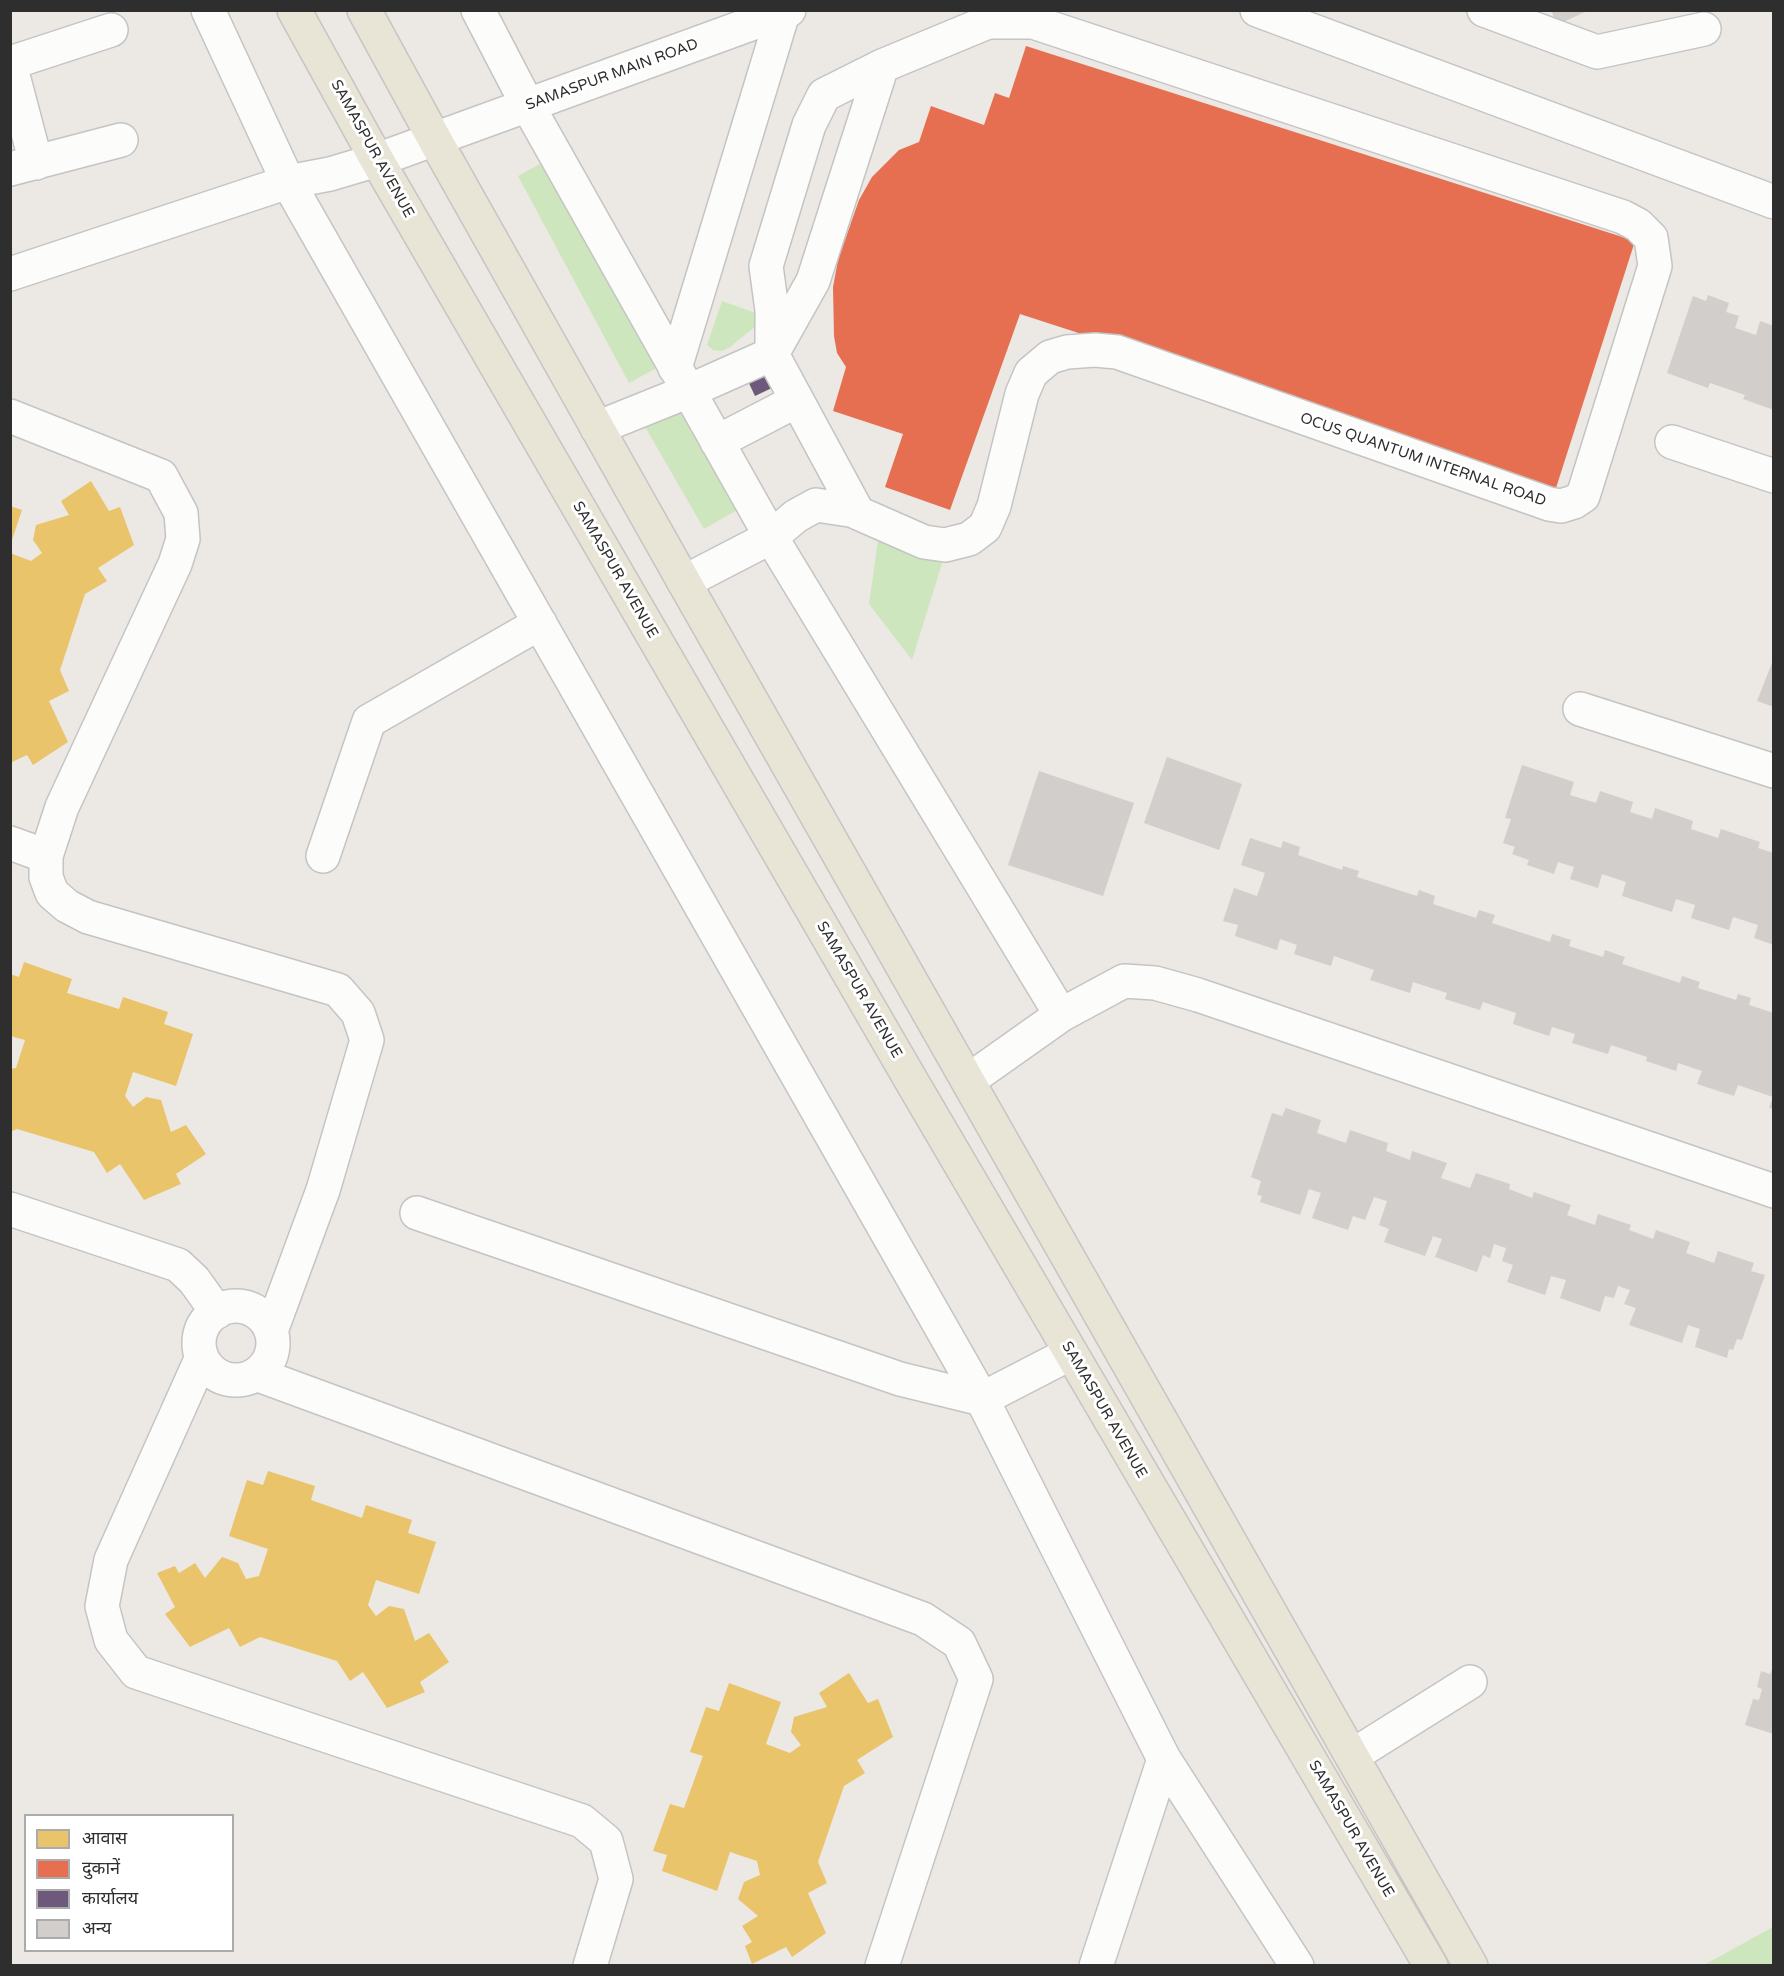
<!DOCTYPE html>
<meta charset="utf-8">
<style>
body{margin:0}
#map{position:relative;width:1784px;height:1976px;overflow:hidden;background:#ece8e4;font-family:"Varela Round","Noto Sans Devanagari",sans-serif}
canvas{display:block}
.frame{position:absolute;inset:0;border:12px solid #2e2e2e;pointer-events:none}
.legend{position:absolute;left:24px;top:1814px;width:210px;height:138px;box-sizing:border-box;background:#fff;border:2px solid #ababab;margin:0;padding:8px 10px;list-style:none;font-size:18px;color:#2e2e2e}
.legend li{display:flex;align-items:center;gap:12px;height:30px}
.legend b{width:30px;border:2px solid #ababab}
</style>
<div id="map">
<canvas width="1784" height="1976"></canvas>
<div class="frame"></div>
<ul class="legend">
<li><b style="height:16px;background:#e9c46a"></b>आवास</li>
<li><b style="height:16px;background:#e76f51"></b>दुकानें</li>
<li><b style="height:16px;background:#6d597a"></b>कार्यालय</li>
<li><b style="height:16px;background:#d1cecb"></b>अन्य</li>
</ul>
</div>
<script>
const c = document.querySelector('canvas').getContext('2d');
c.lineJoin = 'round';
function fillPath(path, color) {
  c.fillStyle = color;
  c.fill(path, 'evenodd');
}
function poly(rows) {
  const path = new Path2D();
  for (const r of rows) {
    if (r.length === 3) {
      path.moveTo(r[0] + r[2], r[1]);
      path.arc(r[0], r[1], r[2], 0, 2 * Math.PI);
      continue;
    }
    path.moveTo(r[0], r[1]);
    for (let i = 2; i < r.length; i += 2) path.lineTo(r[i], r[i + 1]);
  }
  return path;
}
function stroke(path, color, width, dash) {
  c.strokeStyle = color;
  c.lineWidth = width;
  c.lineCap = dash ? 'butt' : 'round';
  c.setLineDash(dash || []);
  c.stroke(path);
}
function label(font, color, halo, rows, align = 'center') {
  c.font = font + ' "Varela Round",sans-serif';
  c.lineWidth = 6;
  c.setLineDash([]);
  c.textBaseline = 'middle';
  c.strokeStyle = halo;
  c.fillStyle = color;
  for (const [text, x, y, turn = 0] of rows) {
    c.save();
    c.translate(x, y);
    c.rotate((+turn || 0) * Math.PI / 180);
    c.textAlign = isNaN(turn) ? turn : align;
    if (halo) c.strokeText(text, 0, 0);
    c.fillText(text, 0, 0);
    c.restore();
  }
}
const green = poly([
 [551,158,662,365,629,383,518,176],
 [722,301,761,315,756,326,730,347,722,351,713,350,707,345],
 [686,401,746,505,704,529,644,425],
 [879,533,944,557,912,660,869,604],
 [1773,1927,1773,1965,1704,1965]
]);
const homes = poly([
 [91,481,109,511,120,507,134,545,98,568,107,581,85,594,60,670,69,691,49,701,68,742,33,765,27,755,10,763,10,553,31,561,42,553,33,540,36,525,69,515,61,501],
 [10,506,22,510,11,543,10,542],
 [24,962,72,979,67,993,119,1009,123,997,168,1012,164,1024,193,1034,176,1086,133,1072,125,1096,133,1107,146,1097,161,1100,171,1132,186,1125,206,1154,176,1174,181,1184,144,1200,120,1164,107,1173,94,1152,17,1129,10,1132,10,1069,16,1068,25,1040,10,1036,10,974,19,977],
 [268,1471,315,1486,311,1500,362,1518,366,1505,412,1520,408,1533,436,1542,419,1594,376,1580,368,1605,376,1616,389,1606,404,1609,415,1641,429,1633,449,1662,420,1682,425,1692,387,1708,363,1672,350,1681,337,1661,260,1637,240,1647,229,1628,190,1647,165,1614,175,1607,157,1573,175,1566,179,1573,195,1563,205,1578,222,1557,238,1563,246,1579,259,1576,268,1549,229,1536,247,1480,263,1485],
 [849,1673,868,1703,878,1699,893,1737,857,1760,865,1773,844,1786,818,1862,827,1883,808,1893,826,1933,792,1957,786,1947,752,1964,745,1946,752,1942,742,1926,758,1916,738,1899,744,1882,760,1875,757,1861,730,1852,717,1891,662,1871,667,1855,653,1851,670,1804,684,1808,703,1756,690,1752,706,1707,719,1711,729,1683,781,1702,766,1744,790,1753,801,1745,791,1732,794,1717,827,1707,819,1693]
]);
const shops = poly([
 [1026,46,1635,241,1556,488,1020,314,950,510,885,487,903,434,833,411,846,367,837,353,834,336,833,287,838,260,859,200,872,177,899,150,919,142,931,106,984,125,995,93,1009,98]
]);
const offices = poly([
 [765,367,774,387,755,396,746,377]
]);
const building = poly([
 [1551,10,1589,10,1557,25],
 [1708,295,1729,303,1726,312,1739,316,1735,328,1756,335,1760,321,1774,326,1774,410,1743,399,1745,395,1710,383,1708,388,1667,373,1693,296,1706,301],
 [1774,658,1774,707,1757,701],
 [1167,757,1242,784,1219,850,1144,823],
 [1522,765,1574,782,1570,795,1596,803,1600,791,1633,802,1630,812,1652,819,1655,808,1693,821,1691,829,1718,838,1721,829,1760,842,1758,848,1774,853,1774,945,1754,938,1758,925,1733,917,1729,930,1691,918,1695,905,1676,899,1672,912,1622,896,1626,882,1602,874,1598,888,1570,879,1574,867,1558,862,1554,874,1527,865,1529,860,1512,854,1515,847,1503,843,1511,819,1505,818],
 [1039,771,1134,803,1103,896,1008,865],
 [1250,838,1281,848,1283,841,1300,847,1298,855,1342,870,1343,866,1359,871,1357,877,1417,896,1419,890,1435,896,1433,904,1476,918,1479,910,1495,915,1492,923,1550,942,1552,934,1571,940,1569,946,1603,957,1605,950,1625,957,1622,964,1680,983,1682,976,1700,982,1698,988,1736,1000,1738,994,1751,998,1749,1005,1774,1013,1774,1109,1769,1108,1773,1097,1738,1085,1734,1096,1697,1084,1702,1071,1678,1063,1676,1071,1646,1061,1647,1057,1611,1045,1608,1054,1572,1043,1575,1034,1552,1027,1549,1036,1513,1024,1516,1013,1483,1002,1480,1010,1445,999,1447,993,1413,982,1410,993,1370,980,1374,970,1334,956,1331,966,1294,954,1297,945,1280,939,1277,950,1235,936,1238,925,1223,921,1234,888,1257,896,1265,873,1241,865],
 [1286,1108,1321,1120,1317,1133,1346,1143,1350,1130,1388,1143,1386,1151,1410,1160,1412,1151,1447,1163,1441,1178,1470,1188,1476,1173,1510,1184,1509,1189,1532,1198,1534,1192,1571,1205,1567,1215,1595,1225,1598,1214,1631,1225,1629,1230,1653,1239,1656,1230,1690,1242,1686,1253,1714,1263,1718,1251,1754,1263,1751,1271,1765,1275,1742,1340,1737,1339,1733,1350,1729,1349,1727,1358,1695,1347,1700,1329,1688,1325,1682,1343,1629,1325,1636,1308,1624,1304,1630,1290,1618,1286,1614,1298,1605,1296,1600,1312,1560,1298,1566,1280,1551,1276,1545,1295,1507,1282,1513,1265,1502,1261,1506,1248,1494,1244,1490,1258,1483,1255,1477,1272,1435,1257,1442,1239,1433,1236,1425,1256,1384,1242,1389,1229,1379,1225,1387,1201,1374,1197,1365,1220,1353,1216,1348,1230,1312,1218,1321,1193,1309,1189,1300,1215,1260,1202,1262,1196,1257,1195,1261,1181,1251,1177,1272,1113,1282,1116],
 [1772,1670,1774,1671,1774,1734,1745,1725,1753,1699,1759,1700,1762,1689,1757,1687,1761,1671,1770,1674]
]);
const minor = poly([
 [208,10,288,182,982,1399,1164,1759,1297,1966],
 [478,10,528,106,771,537,1061,1015],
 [1257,10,1774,202],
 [1484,10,1597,52,1704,29],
 [10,63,111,30],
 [10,64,36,163],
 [10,169,121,140],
 [10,274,288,182,330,174,377,160,789,10],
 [675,368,783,13],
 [10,416,161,476,181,513,183,539,175,564,62,807,46,856,46,877,52,893,67,906,88,917,338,990,358,1013,367,1040,323,1190,271,1331],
 [597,428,689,391,772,354,813,281,882,66],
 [717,442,796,401],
 [1672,442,1774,476],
 [684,582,771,537,796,516,816,505,856,511,858,513,924,542,945,545,969,539,985,527,994,506,1022,394,1031,373,1050,357,1067,352,1095,350,1117,352,1549,504,1561,506,1574,502,1583,496,1655,266,1651,238,1638,225,1623,217,1033,22,988,22,882,66,824,95,809,125,766,266,772,310,772,354,858,513],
 [1580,709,1774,771],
 [10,843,46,856],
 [323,856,369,721,540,623],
 [969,1080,1061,1015,1124,981,1155,983,1198,995,1774,1191],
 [10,1209,178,1265,194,1280,217,1312],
 [417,1213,900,1379,982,1399,1071,1353],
 [236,1343,37],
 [202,1357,111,1560,102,1606,111,1640,136,1672,582,1821,606,1841,616,1879,590,1966],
 [256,1374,923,1619,959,1643,976,1679,882,1966],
 [1352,1756,1470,1682],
 [1096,1966,1164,1759]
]);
const major = poly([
 [294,10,377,160,915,1087,1431,1966],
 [364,10,435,140,684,582,1471,1966]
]);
const streetNames = [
 ["SAMASPUR MAIN ROAD",612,75,-20],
 ["SAMASPUR AVENUE",372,149,61],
 ["OCUS QUANTUM INTERNAL ROAD",1423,460,19],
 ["SAMASPUR AVENUE",615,570,60],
 ["SAMASPUR AVENUE",859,990,60],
 ["SAMASPUR AVENUE",1104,1410,60],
 ["SAMASPUR AVENUE",1351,1829,60]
];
fillPath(green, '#cee6be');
fillPath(homes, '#e9c46a');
fillPath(shops, '#e76f51');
fillPath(offices, '#6d597a');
fillPath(building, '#d1cecb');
stroke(minor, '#c5c4c5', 36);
stroke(major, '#c6c5c4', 36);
stroke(minor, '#fcfcfb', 33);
stroke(major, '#e8e4d6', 33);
label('15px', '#2e2e2e', '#fff', streetNames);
</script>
